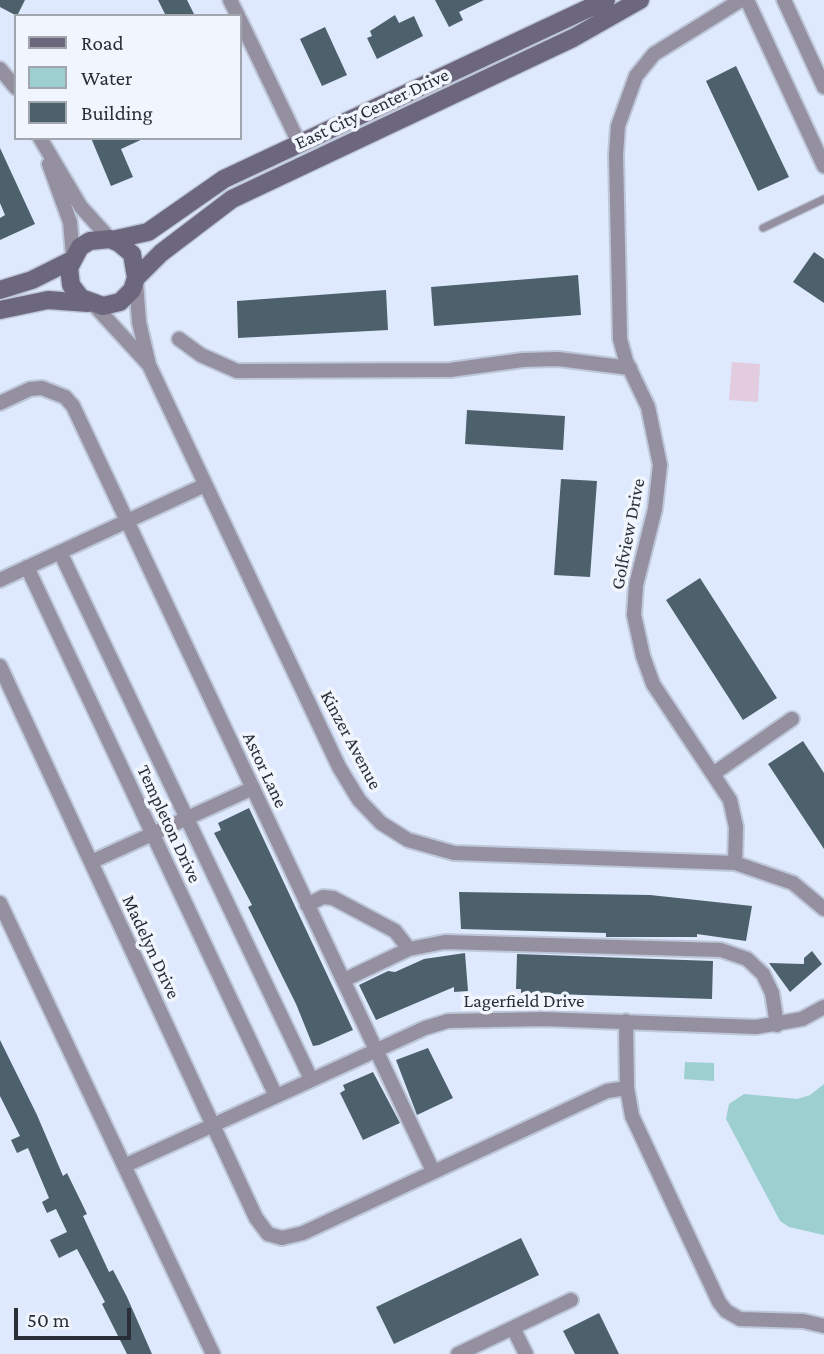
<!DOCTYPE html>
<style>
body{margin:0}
#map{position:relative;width:824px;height:1354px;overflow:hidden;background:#dee9fe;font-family:"Crimson Pro",serif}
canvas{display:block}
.legend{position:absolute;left:14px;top:14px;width:228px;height:126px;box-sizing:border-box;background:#f1f6fe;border:2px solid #a1a6ae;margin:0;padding:9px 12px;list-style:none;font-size:21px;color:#2a2e36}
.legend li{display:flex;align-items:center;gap:14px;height:35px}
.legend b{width:35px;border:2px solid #a1a6ae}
.scale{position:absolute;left:14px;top:1308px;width:117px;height:32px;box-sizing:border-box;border:4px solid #2a2e36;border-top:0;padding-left:9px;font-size:21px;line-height:24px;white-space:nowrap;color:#2a2e36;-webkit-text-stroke:5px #f1f6fe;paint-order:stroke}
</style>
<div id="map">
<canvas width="824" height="1354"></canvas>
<ul class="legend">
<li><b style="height:9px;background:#6c677d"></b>Road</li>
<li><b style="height:19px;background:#9dcfd0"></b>Water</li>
<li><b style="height:19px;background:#4c616b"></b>Building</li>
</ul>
<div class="scale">50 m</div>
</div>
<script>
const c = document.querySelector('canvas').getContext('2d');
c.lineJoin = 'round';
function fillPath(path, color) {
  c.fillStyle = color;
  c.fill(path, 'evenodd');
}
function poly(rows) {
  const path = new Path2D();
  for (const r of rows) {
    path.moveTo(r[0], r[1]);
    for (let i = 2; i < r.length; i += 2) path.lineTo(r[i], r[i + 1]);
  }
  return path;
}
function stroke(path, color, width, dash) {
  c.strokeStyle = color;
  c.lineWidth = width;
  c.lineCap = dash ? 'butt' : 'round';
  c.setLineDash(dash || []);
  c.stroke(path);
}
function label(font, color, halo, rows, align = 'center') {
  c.font = font + ' "Crimson Pro",serif';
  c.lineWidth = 7;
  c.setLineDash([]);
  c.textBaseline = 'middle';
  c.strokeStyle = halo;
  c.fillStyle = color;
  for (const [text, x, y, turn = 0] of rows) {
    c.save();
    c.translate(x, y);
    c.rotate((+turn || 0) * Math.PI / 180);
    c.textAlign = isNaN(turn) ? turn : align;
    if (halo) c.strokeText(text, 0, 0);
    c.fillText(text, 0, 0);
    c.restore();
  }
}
const green = poly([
 [732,362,760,364,758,402,729,400]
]);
const water = poly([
 [685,1062,714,1063,714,1081,684,1079],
 [824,1084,824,1235,789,1227,780,1221,726,1119,729,1104,744,1094,797,1099,810,1095]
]);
const building = poly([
 [0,0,25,0,17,16,0,7],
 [158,0,187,0,195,16,166,16],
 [435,0,484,0,459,12,463,20,449,27],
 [395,15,399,23,414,16,423,36,377,59,367,38,372,36,370,31],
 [325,27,347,75,322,86,300,39],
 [736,66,789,177,758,191,706,81],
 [91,138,145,138,121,149,133,177,111,186],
 [0,148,35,224,0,240,0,218,5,215,0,203],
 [814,252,824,259,824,303,793,282],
 [578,275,581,315,434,326,431,287],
 [386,290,388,330,238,338,237,301],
 [467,410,565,416,563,450,465,444],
 [561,479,597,481,590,577,554,575],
 [700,578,777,698,743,720,666,600],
 [803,741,824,773,824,849,768,764],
 [249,808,353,1030,319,1045,313,1046,296,1004,248,907,252,905,214,833,221,830,218,823],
 [459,892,650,895,752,906,746,941,697,934,697,937,606,937,606,933,461,929],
 [812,951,822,964,790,992,769,963,804,964,804,958],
 [465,953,468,991,454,992,454,987,376,1020,359,985,388,971,395,972,424,959],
 [517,954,713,961,712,999,521,993,521,989,516,989],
 [0,1040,37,1115,63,1176,67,1173,87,1214,83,1216,109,1272,113,1270,127,1297,152,1354,127,1354,102,1304,105,1302,77,1249,59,1258,50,1240,67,1232,56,1209,47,1213,42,1202,49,1198,28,1148,17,1153,11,1140,20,1136,0,1096],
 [428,1048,453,1098,417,1115,396,1060],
 [373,1072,400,1123,363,1140,340,1093,345,1090,343,1085],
 [521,1238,539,1275,394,1344,376,1307],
 [599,1313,619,1354,575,1354,563,1331]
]);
const lane = poly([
 [763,228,824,199]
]);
const street = poly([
 [230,0,238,16],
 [747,0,824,166],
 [784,0,824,87],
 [240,20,299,143],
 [0,69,16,88],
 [40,138,81,207,110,239],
 [49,164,70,222,73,256],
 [136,282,139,322,149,365,339,767,359,800,381,823,408,840,454,853,735,863,793,883,824,909],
 [94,305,149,365],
 [179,339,201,355,237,371,450,370,523,360,558,359,630,368],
 [0,403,30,389,42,388,65,397,73,406,433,1171],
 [60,552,311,1079],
 [27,567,276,1096],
 [0,580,205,485],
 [0,666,256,1218,268,1234,282,1238,303,1233,607,1091,627,1088],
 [713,774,792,719],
 [91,862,253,788],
 [735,863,736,827,730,800,653,684,643,656,634,615,636,585,655,509,660,465,648,407,626,361,620,339,616,155,618,126,636,76,654,54,741,0],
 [0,903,213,1354],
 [307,905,323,897,333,898,395,931,409,949],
 [344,980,409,949,445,942,721,950,747,959,763,974,772,993,777,1025],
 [626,1021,627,1088,632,1116,719,1302,726,1311,740,1319,803,1321,824,1326],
 [124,1166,425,1028,448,1021,543,1019,756,1027,802,1019,824,1007],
 [513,1328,526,1354],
 [458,1354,571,1300]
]);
const secondary = poly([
 [112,240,148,232,224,179,606,0],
 [136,278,132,254,119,243,110,239,90,241,80,247,69,268,71,285,81,298,103,306,120,302,132,290,136,278,161,253,232,199,573,38,640,0],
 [0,290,32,280,72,260],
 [0,310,48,300,88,303]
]);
const streetNames = [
 ["East City Center Drive",372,109,-25],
 ["Golfview Drive",628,534,-79],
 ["Kinzer Avenue",351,740,62],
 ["Astor Lane",265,770,65],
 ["Templeton Drive",169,824,65],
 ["Madelyn Drive",151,947,65],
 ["Lagerfield Drive",524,1001]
];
fillPath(green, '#e3cbe0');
fillPath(water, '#9dcfd0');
fillPath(building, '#4c616b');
stroke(lane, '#bec7da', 10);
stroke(street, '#bec7da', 18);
stroke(secondary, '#bec7da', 21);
stroke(lane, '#9490a0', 7);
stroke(street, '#9490a0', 14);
stroke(secondary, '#6c677d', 18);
label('19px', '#2a2e36', '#f1f6fe', streetNames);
</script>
